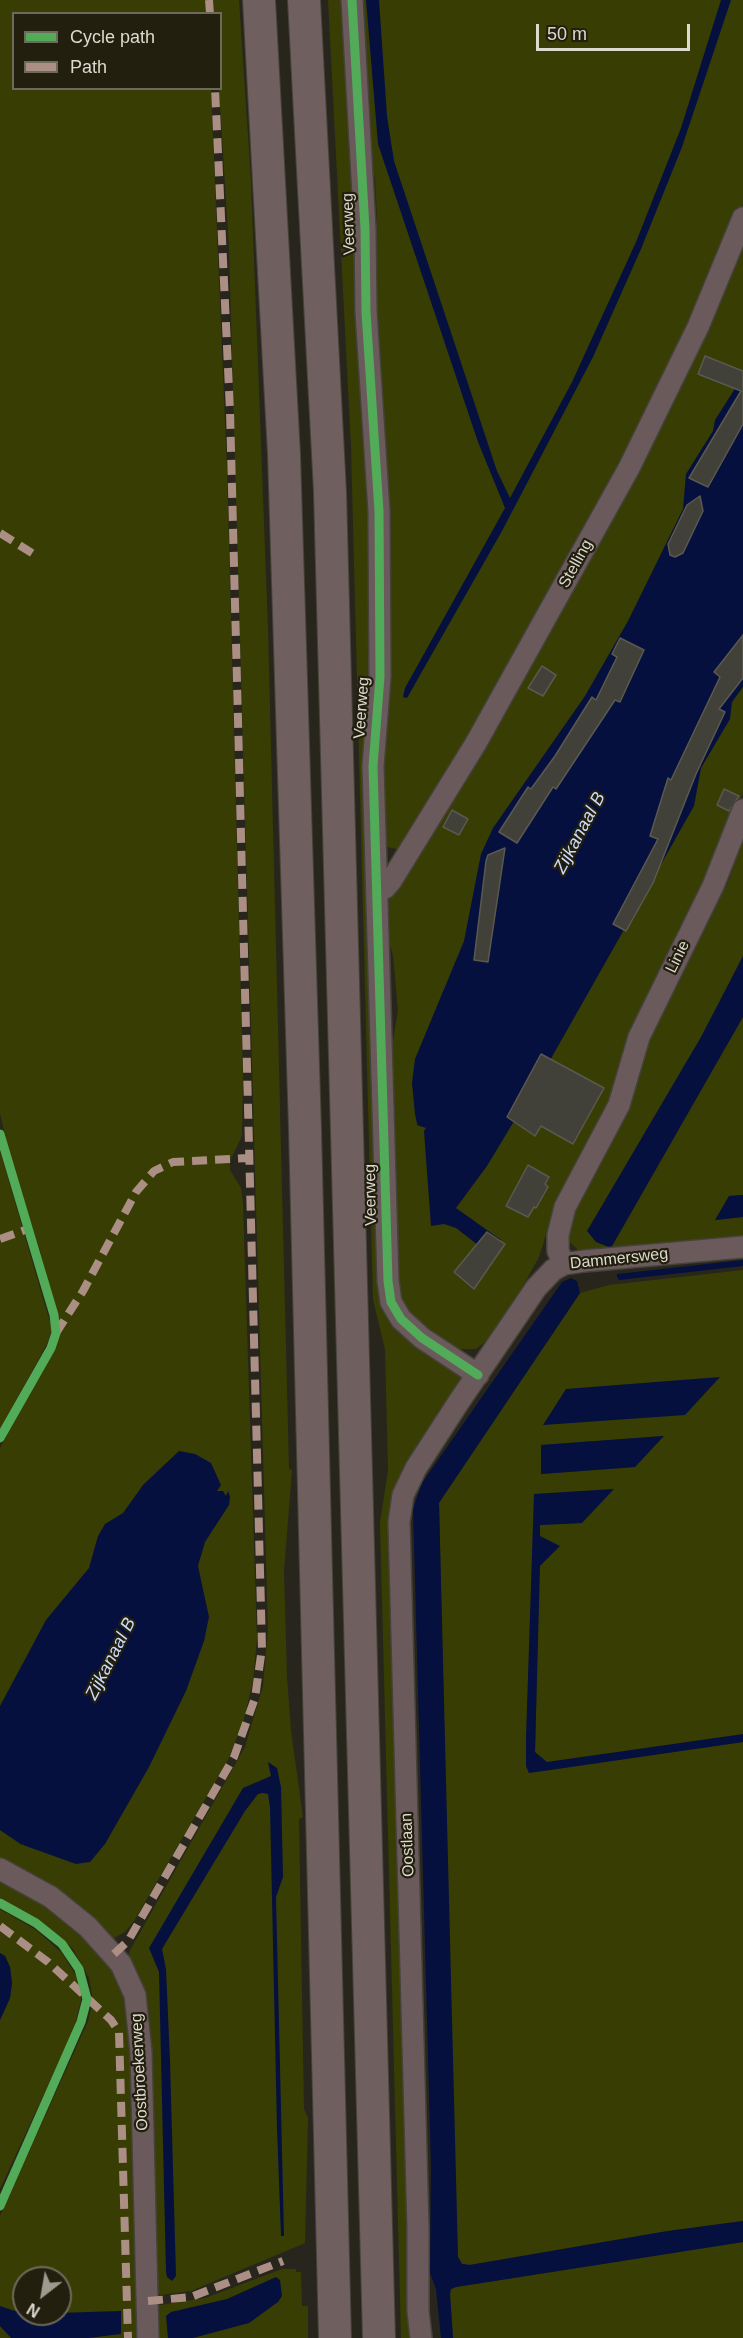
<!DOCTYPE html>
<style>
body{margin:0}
#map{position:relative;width:743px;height:2338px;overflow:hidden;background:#28261c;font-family:Arial,sans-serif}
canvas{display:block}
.legend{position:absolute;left:12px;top:12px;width:210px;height:78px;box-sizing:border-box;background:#231f0f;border:2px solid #6d6a5c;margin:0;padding:8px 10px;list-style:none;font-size:18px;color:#dcdacf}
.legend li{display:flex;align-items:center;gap:12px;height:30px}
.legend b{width:30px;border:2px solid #6d6a5c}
.north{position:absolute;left:12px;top:2266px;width:60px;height:60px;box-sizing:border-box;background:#231f0f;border:2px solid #6d6a5c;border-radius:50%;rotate:211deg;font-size:16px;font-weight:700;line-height:24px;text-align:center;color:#dcdacf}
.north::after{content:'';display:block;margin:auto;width:21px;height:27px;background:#9d9b90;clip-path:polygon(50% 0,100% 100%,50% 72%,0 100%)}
.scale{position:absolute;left:536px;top:24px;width:154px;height:27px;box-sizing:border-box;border:3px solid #dcdacf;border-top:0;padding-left:8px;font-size:18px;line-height:21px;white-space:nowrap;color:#dcdacf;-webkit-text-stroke:4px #231f0f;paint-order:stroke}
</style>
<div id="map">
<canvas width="743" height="2338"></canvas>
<ul class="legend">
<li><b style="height:8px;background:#51ab58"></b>Cycle path</li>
<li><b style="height:8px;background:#ac8f84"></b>Path</li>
</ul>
<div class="north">N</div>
<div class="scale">50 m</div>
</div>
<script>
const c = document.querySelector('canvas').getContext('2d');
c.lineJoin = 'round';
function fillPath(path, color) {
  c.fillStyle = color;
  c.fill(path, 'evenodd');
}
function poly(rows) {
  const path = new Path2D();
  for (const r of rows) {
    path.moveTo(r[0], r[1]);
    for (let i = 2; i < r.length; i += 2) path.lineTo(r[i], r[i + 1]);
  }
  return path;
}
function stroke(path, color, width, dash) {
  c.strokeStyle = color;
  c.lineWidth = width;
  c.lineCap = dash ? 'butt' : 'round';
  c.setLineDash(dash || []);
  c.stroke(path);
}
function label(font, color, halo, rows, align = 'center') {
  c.font = font + ' Arial,sans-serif';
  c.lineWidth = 4.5;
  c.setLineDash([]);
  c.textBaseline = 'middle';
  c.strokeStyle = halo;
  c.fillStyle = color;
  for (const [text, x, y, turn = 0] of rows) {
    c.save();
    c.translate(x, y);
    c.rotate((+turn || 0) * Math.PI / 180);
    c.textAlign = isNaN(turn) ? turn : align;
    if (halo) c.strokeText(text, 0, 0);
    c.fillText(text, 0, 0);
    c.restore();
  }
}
const green = poly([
 [0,0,205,0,206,13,14,14,14,88,211,89,227,469,243,1078,242,1136,230,1161,230,1170,241,1188,243,1203,257,1639,253,1681,244,1719,228,1760,134,1921,125,1932,114,1938,0,1861,0,1448,52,1354,61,1331,40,1251,8,1149,0,1113],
 [213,0,239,0,251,181,268,628,289,1469,292,1470,284,1571,287,1677,291,1731,303,1817,299,1819,304,2109,308,2118,305,2243,191,2291,160,2295,157,2294,129,1952,245,1747,263,1686,268,1630,229,248,219,89,220,14,214,13],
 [328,0,345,0,372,505,369,691,381,1289,461,1375,463,1381,404,1478,416,2338,401,2338,380,1523,388,1470,385,1349,373,1300,351,446],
 [358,0,743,0,743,204,709,292,526,645,400,850,384,846,372,244,377,219,375,178,367,157],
 [743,228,743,793,622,1082,552,1215,539,1257,507,1315,491,1337,476,1349,460,1349,429,1333,396,1300,392,1047,398,1010,393,956,385,926,387,898,436,819],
 [743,840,743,1195,729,1196,716,1220,743,1217,743,1241,585,1252,578,1250,569,1241,567,1225,648,1044,728,882],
 [0,1151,52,1329,47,1344,0,1429],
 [743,1270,743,1736,547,1762,540,1759,535,1752,540,1525,582,1523,535,1494,526,1765,529,1773,743,1742,743,2221,668,2231,469,2265,462,2264,458,2257,455,2206,439,1502,580,1293,609,1285],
 [663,1436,635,1467,541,1474,542,1445],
 [0,1877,55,1909,110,1964,124,1992,132,2050,142,2338,0,2338,0,2216,88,2021,93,2000,89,1978,73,1949,38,1919,0,1898],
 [24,2278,60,2278,60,2314,24,2314],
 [0,1909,36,1930,62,1953,77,1977,82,1996,74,2029,0,2189,0,2020,10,1998,12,1983,10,1967,5,1956,0,1953],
 [743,2242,743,2338,453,2338,450,2294,451,2289,456,2287],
 [282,2269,296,2269,296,2272,301,2272,302,2306,308,2306,308,2338,156,2338,157,2307,160,2305,205,2298]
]);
const water = poly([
 [366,0,379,0,387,116,394,161,497,471,510,498,572,382,636,242,681,128,721,0,731,0,682,147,641,249,593,357,502,531,407,698,403,697,405,688,505,508,478,442,378,144],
 [743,376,743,687,732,702,730,719,701,768,694,806,540,1078,487,1166,456,1208,501,1240,494,1251,478,1245,456,1228,444,1224,431,1226,424,1131,426,1128,417,1125,418,1122,417,1124,415,1114,412,1083,415,1059,464,941,481,854,493,828,585,696,628,621,683,509,686,474,713,431,715,420],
 [743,956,743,1017,611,1248,596,1242,587,1231,701,1037],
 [743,1195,743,1217,715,1220,729,1196],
 [743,1260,743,1266,619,1280,617,1277,617,1274],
 [571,1278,577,1281,580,1293,439,1503,458,2257,462,2264,470,2265,668,2231,743,2221,743,2242,456,2287,451,2289,450,2294,453,2338,441,2338,436,2289,430,2273,431,2166,413,1509,422,1483,562,1282],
 [720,1377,685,1415,543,1425,566,1389],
 [664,1436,635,1467,541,1474,541,1445],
 [179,1451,195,1454,211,1463,221,1485,217,1491,223,1491,226,1496,228,1491,230,1497,229,1505,205,1542,198,1566,209,1617,204,1641,186,1691,149,1767,105,1844,90,1862,76,1864,23,1845,23,1843,22,1845,0,1830,0,1706,46,1620,89,1568,98,1536,105,1524,123,1513,143,1485],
 [614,1489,582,1523,540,1525,540,1536,560,1546,540,1566,535,1752,547,1762,743,1734,743,1742,529,1773,526,1766,526,1737,534,1494],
 [268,1762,277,1768,281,1787,283,1877,276,1897,284,2236,281,2236,277,2128,270,1807,268,1794,263,1793,258,1794,245,1811,162,1949,166,1969,170,2061,176,2276,172,2281,167,2277,166,2272,159,1972,149,1948,243,1788,271,1776],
 [0,1953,5,1956,10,1967,12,1983,10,1998,0,2020],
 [276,2277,280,2280,282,2296,278,2302,249,2323,193,2338,168,2338,166,2316,171,2312,227,2299],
 [0,2306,24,2314,121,2311,121,2334,88,2338,11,2338,0,2326]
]);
const building = poly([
 [705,356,743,371,743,424,708,487,689,478,741,391,698,374,705,356],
 [700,496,703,511,683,553,675,557,670,555,668,544,687,505,700,496],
 [743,635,743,678,719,709,725,712,696,774,653,883,626,931,613,924,658,839,650,836,668,778,671,780,720,677,714,672,743,635],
 [620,638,644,650,620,702,615,700,556,789,553,787,517,843,499,832,528,787,531,789,555,756,592,697,596,700,617,657,612,654,620,638],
 [542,666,556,675,543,696,528,688,542,666],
 [724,789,739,796,729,811,717,805,724,789],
 [452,810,468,819,459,835,443,827,452,810],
 [505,848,488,962,474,960,486,861,488,855,505,848],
 [541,1054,604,1088,573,1144,541,1126,535,1136,507,1117,541,1054],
 [528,1165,549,1177,545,1184,548,1187,536,1208,534,1207,528,1217,506,1206,528,1165],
 [487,1232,505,1244,474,1289,454,1272,487,1232]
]);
const minor = poly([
 [352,0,365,229,366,312,379,511,380,677,373,766,388,1281,391,1302,401,1319,422,1338,478,1375],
 [378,890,385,888,391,881,476,743,629,468,698,327,743,218],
 [564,1264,558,1251,558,1235,565,1207,619,1105,639,1037,713,886,743,810],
 [0,1869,51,1897,88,1927,121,1964,135,1995,141,2052,148,2338],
 [421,2338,418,2311,418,2228,399,1522,403,1495,416,1468,458,1403,536,1288,553,1270,564,1264,584,1261,743,1247]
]);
const highway = poly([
 [259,0,284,454,305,1129,335,2338],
 [304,0,330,492,379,2338]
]);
const quiet = poly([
 [209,0,210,14],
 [0,533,35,555],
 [0,1239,28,1229],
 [56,1333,83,1291,136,1192,154,1171,173,1162,248,1158],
 [0,1926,48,1962,111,2020,119,2032,128,2338],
 [114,1954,128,1941,234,1757,255,1698,262,1648,230,411,215,88],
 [148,2301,191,2297,283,2261]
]);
const cycleway = poly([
 [352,0,365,229,366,312,379,511,380,677,373,766,388,1281,391,1302,401,1319,422,1338,478,1375],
 [0,1134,54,1315,56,1333,51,1348,0,1438],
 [0,1903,36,1923,62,1944,79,1969,87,1999,81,2022,0,2206]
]);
const streetNames = [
 ["Veerweg",349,224,-92],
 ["Stelling",576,564,-61],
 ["Veerweg",362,708,-86],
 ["Linie",678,957,-64],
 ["Veerweg",371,1195,-91],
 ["Dammersweg",619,1259,-6],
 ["Oostlaan",408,1845,-92],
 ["Oostbroekerweg",140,2072,-93]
];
const waterNames = [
 ["Zijkanaal B",580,833,-62],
 ["Zijkanaal B",111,1659,-63]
];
fillPath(green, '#383d04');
fillPath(water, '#05103f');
fillPath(building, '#424139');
stroke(building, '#5a5950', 1.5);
stroke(minor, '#444239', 24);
stroke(highway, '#444239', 34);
stroke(minor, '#6a5a5c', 21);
stroke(highway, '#6f605f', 32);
stroke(quiet, '#ac8f84', 8, [15, 8]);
stroke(cycleway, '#51ab58', 9);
label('16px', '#dcdacf', '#231f0f', streetNames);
label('italic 18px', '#cadbfe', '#231f0f', waterNames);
</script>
